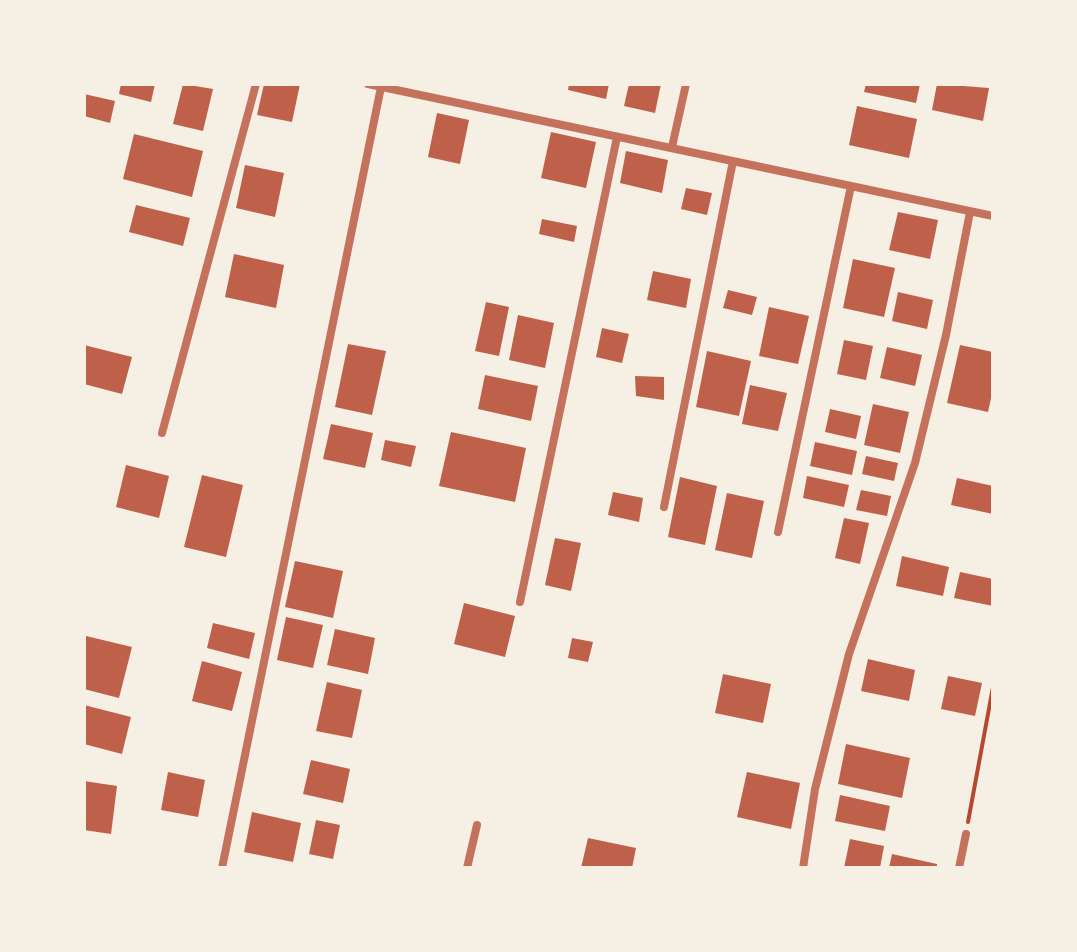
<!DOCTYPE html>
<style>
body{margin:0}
#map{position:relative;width:1077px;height:952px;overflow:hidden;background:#f6efe4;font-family:"Archivo Narrow",sans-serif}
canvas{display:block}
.frame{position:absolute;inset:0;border:86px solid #f6efe4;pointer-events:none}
</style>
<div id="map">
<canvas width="1077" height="952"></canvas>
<div class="frame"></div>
</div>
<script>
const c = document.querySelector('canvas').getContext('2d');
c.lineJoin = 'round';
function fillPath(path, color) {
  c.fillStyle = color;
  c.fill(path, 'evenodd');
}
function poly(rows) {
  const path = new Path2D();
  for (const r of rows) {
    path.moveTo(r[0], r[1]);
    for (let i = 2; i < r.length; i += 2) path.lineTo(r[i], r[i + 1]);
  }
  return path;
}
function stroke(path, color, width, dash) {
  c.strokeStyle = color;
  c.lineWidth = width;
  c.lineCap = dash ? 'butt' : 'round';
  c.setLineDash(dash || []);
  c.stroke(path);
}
const building = poly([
 [121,84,155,84,151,102,119,94],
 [183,84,213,89,203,131,173,124],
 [264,84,300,84,292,122,257,115],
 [569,84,609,84,606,99,568,90],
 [629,84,661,84,655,113,624,106],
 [866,84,920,84,916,103,864,92],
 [937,84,989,88,983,121,932,110],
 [84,94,115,101,110,123,84,116],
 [857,106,917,119,909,158,849,145],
 [437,113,469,120,460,164,428,157],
 [551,132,596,142,586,188,541,178],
 [134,134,203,151,192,197,123,179],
 [626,151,668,160,662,193,620,183],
 [245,165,284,173,275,217,236,208],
 [686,188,712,193,707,215,681,209],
 [136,205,190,218,183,246,129,232],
 [898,212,938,220,930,259,889,250],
 [542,219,577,226,574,242,539,234],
 [234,254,284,265,276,308,225,297],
 [853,259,895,268,884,317,843,308],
 [653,271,691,279,686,308,647,300],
 [728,290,757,297,752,315,723,308],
 [898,292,933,300,927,329,892,321],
 [486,302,509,307,499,356,475,351],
 [769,307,809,316,798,364,759,356],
 [518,315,554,323,545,368,509,360],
 [602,328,629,334,622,363,596,357],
 [844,340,873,346,866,380,837,374],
 [348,344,386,351,372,415,335,407],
 [84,345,132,357,122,394,84,384],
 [960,345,993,352,993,389,988,412,947,403],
 [887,347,922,355,915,386,880,378],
 [707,351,751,361,739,416,696,407],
 [485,375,538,386,531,421,478,409],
 [635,376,664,377,664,400,636,396],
 [750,385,787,393,778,431,742,424],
 [873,404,909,412,900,453,864,445],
 [830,409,861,416,856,439,825,432],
 [331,424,373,433,365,468,323,459],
 [451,432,526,448,515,502,439,486],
 [385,440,416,446,411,467,381,460],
 [815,442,857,451,852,475,810,466],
 [866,456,898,463,894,481,862,474],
 [126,465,169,476,159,518,116,507],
 [202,475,243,485,226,557,184,547],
 [807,476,849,485,844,507,803,498],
 [680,477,717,486,705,545,668,537],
 [957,478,993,486,993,514,951,505],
 [861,490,891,496,887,516,856,510],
 [613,492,643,498,639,522,608,515],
 [727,493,764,501,752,558,715,550],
 [844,518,869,523,860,564,835,558],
 [555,538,581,543,571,591,545,585],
 [902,556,949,567,943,596,896,586],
 [295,561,343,571,333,618,285,607],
 [960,572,993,579,993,606,954,598],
 [464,603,515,616,505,657,454,644],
 [286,617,323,625,313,668,277,660],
 [213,623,255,633,249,659,207,648],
 [335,629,375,638,368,674,327,665],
 [86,636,132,647,119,698,84,689],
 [572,638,593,642,588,662,568,658],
 [868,659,915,670,909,701,861,691],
 [202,661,242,672,232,711,192,701],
 [723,674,771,684,763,723,715,713],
 [948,676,982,683,975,716,941,709],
 [327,682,362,690,352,738,316,731],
 [84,705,131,717,122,754,84,744],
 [846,744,910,758,902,798,838,784],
 [311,760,350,769,343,803,303,794],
 [168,772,205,780,198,817,161,810],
 [747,772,800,783,791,829,737,817],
 [84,781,117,786,111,834,84,830],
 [840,795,890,806,885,831,835,821],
 [252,812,301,823,293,862,244,852],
 [316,820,340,825,333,859,309,854],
 [588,838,636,848,632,868,581,868],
 [850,839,884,846,880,868,844,868],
 [892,854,937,864,937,868,889,868]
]);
const path = poly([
 [968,822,993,687]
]);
const minor = poly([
 [368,84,993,216],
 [672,147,686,84],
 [162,433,256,84],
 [664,507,733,161],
 [778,532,851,186],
 [520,602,617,137],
 [222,868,381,87],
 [467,868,477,825],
 [803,868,815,789,849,654,915,463,946,335,970,212],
 [959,868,966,834]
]);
fillPath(building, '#bf614a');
stroke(path, '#b5482f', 4);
stroke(minor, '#c5725c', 8);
</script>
